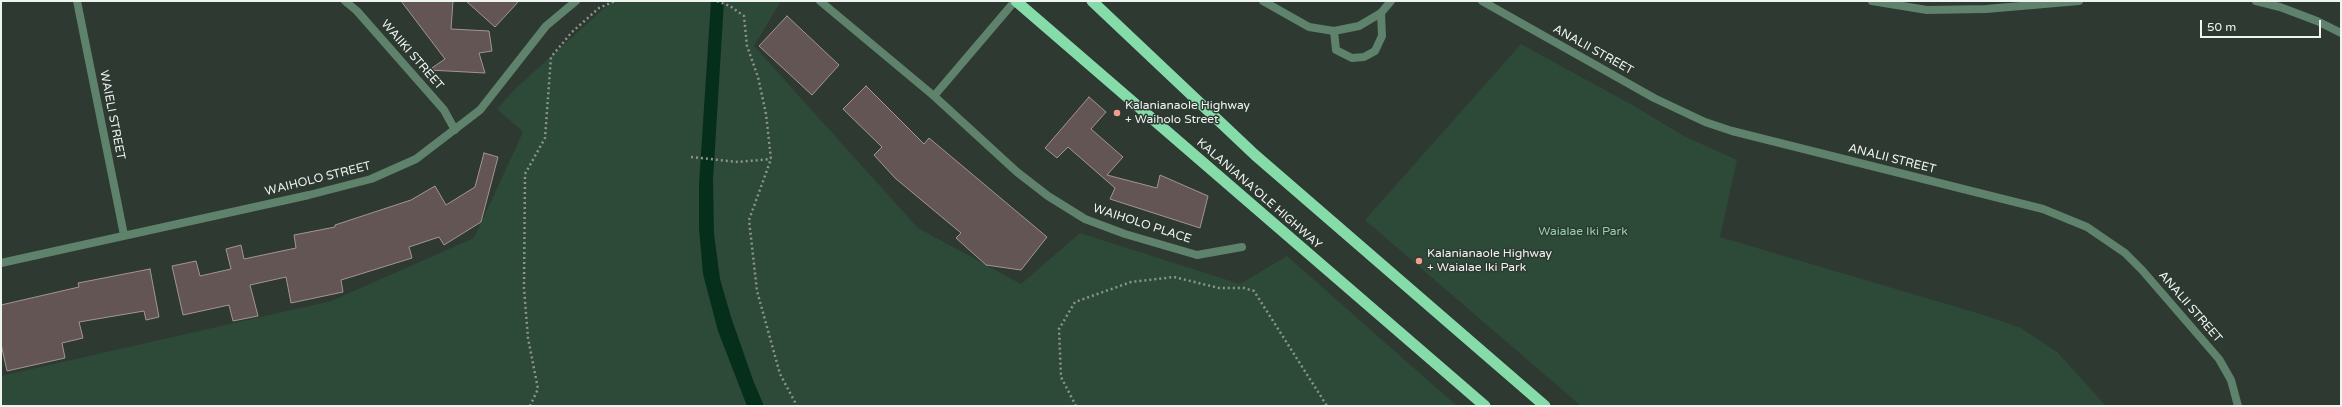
<!DOCTYPE html>
<meta charset="utf-8">
<style>
body{margin:0}
#map{position:relative;width:2342px;height:407px;overflow:hidden;background:#2e3932;font-family:"Varela Round",sans-serif}
canvas{display:block}
.frame{position:absolute;inset:0;border:2px solid #eef5f0;pointer-events:none}
.scale{position:absolute;left:2200px;top:20px;width:121px;height:18px;box-sizing:border-box;border:2px solid #eef5f0;border-top:0;padding-left:5px;font-size:12px;line-height:14px;white-space:nowrap;color:#eef5f0;-webkit-text-stroke:3px #2e3932;paint-order:stroke}
</style>
<div id="map">
<canvas width="2342" height="407"></canvas>
<div class="frame"></div>
<div class="scale">50 m</div>
</div>
<script>
const c = document.querySelector('canvas').getContext('2d');
c.lineJoin = 'round';
function fillPath(path, color) {
  c.fillStyle = color;
  c.fill(path, 'evenodd');
}
function poly(rows) {
  const path = new Path2D();
  for (const r of rows) {
    path.moveTo(r[0], r[1]);
    for (let i = 2; i < r.length; i += 2) path.lineTo(r[i], r[i + 1]);
  }
  return path;
}
function stroke(path, color, width, dash) {
  c.strokeStyle = color;
  c.lineWidth = width;
  c.lineCap = dash ? 'butt' : 'round';
  c.setLineDash(dash || []);
  c.stroke(path);
}
function label(font, color, halo, rows, align = 'center') {
  c.font = font + ' "Varela Round",sans-serif';
  c.lineWidth = 3;
  c.setLineDash([]);
  c.textBaseline = 'middle';
  c.strokeStyle = halo;
  c.fillStyle = color;
  for (const [text, x, y, turn = 0] of rows) {
    c.save();
    c.translate(x, y);
    c.rotate((+turn || 0) * Math.PI / 180);
    c.textAlign = isNaN(turn) ? turn : align;
    if (halo) c.strokeText(text, 0, 0);
    c.fillText(text, 0, 0);
    c.restore();
  }
}
const green = poly([
 [612,1,781,1,754,46,918,228,1021,284,1080,233,1240,284,1287,256,1457,406,1,406,1,376,331,301,474,238,523,132,497,109,516,88],
 [1521,44,1634,106,1684,136,1737,160,1720,237,1987,316,2021,328,2057,352,2106,406,1581,406,1365,220]
]);
const water = poly([
 [711,1,724,1,713,180,714,234,720,279,731,317,753,380,764,406,747,406,718,331,703,274,699,228,699,184]
]);
const building = poly([
 [401,1,453,1,451,29,489,31,492,51,479,53,485,73,429,70,445,59,401,1],
 [466,1,519,1,495,27,466,1],
 [787,16,839,65,812,95,759,46,787,16],
 [866,86,924,144,929,138,1047,237,1021,270,986,265,956,238,961,233,895,178,874,155,882,147,843,109,866,86],
 [1089,97,1106,112,1091,129,1123,157,1107,175,1157,188,1160,175,1208,196,1200,228,1110,199,1115,188,1068,147,1057,158,1045,148,1089,97],
 [484,153,498,157,481,222,444,245,439,237,409,247,412,258,341,280,343,292,291,303,286,277,250,285,258,316,233,321,229,305,183,315,172,266,196,261,200,276,231,269,226,249,241,245,244,259,296,248,294,235,335,227,335,225,411,200,435,186,446,205,475,187,484,153],
 [150,269,159,317,146,320,144,311,79,322,83,338,62,343,65,358,7,371,1,344,1,305,79,287,78,283,150,269]
]);
const path = poly([
 [717,1,730,6,744,16,747,46,758,77,766,114,771,159,749,220,757,291,780,374,797,406],
 [691,157,738,162,771,159],
 [530,406,538,389,528,338,524,288,525,174,545,138,551,57,572,32,599,8,615,1],
 [1076,406,1061,377,1059,329,1075,302,1131,282,1174,277,1219,288,1244,288,1254,291,1327,406]
]);
const service = poly([
 [1334,31,1336,50,1352,58,1364,57,1375,51,1382,36,1381,13]
]);
const minor = poly([
 [77,1,124,235],
 [345,1,357,11,444,110,455,130],
 [820,1,934,96,1017,172,1048,196,1085,219,1125,234,1197,255,1242,247],
 [1263,1,1309,27,1334,31,1359,26,1381,13,1391,1],
 [1482,1,1654,98,1705,122,1732,131,2043,209,2087,227,2125,253,2142,270,2219,359,2231,380,2238,406],
 [934,96,1015,1],
 [1,263,309,195,371,179,416,159,480,110,546,26,576,1]
]);
const tertiary = poly([
 [1872,1,1927,10,1986,9,2079,1],
 [2256,1,2280,7,2317,21,2341,33]
]);
const trunk = poly([
 [1016,1,1485,406],
 [1092,1,1255,155,1545,406]
]);
const markers = [
 [1117,113,4,"#f49d8c"],
 [1419,261,4,"#f49d8c"]
];
const streetNames = [
 ["ANALII STREET",1593,50,29],
 ["WAIIKI STREET",412,55,49],
 ["WAIELI STREET",112,115,79],
 ["ANALII STREET",1892,159,14],
 ["WAIHOLO STREET",318,179,-14],
 ["KALANIANA’OLE HIGHWAY",1259,194,41],
 ["WAIHOLO PLACE",1142,224,18],
 ["ANALII STREET",2190,307,49]
];
const poiNames = [
 ["Kalanianaole Highway",1125,106],
 ["+ Waiholo Street",1125,120],
 ["Kalanianaole Highway",1427,254],
 ["+ Waialae Iki Park",1427,268]
];
const parkNames = [
 ["Waialae Iki Park",1583,232]
];
fillPath(green, '#2d4938');
fillPath(water, '#052f1a');
fillPath(building, '#635553');
stroke(building, '#a49592', 1);
stroke(path, '#8b948e', 2.5, [2, 3]);
stroke(service, '#5e826b', 8);
stroke(minor, '#5e826b', 8);
stroke(tertiary, '#5e826b', 8);
stroke(trunk, '#86dca9', 11);
for (const [x, y, r, color] of markers) {
  const dot = new Path2D();
  dot.arc(x, y, r, 0, 2 * Math.PI);
  c.fillStyle = color;
  c.fill(dot);
  stroke(dot, '#2e3932', 1.5);
}
label('12px', '#eef5f0', '#2e3932', streetNames);
label('12px', '#eef5f0', '#2e3932', poiNames, 'left');
label('12px', '#8fd2a9', '#2e3932', parkNames);
</script>
